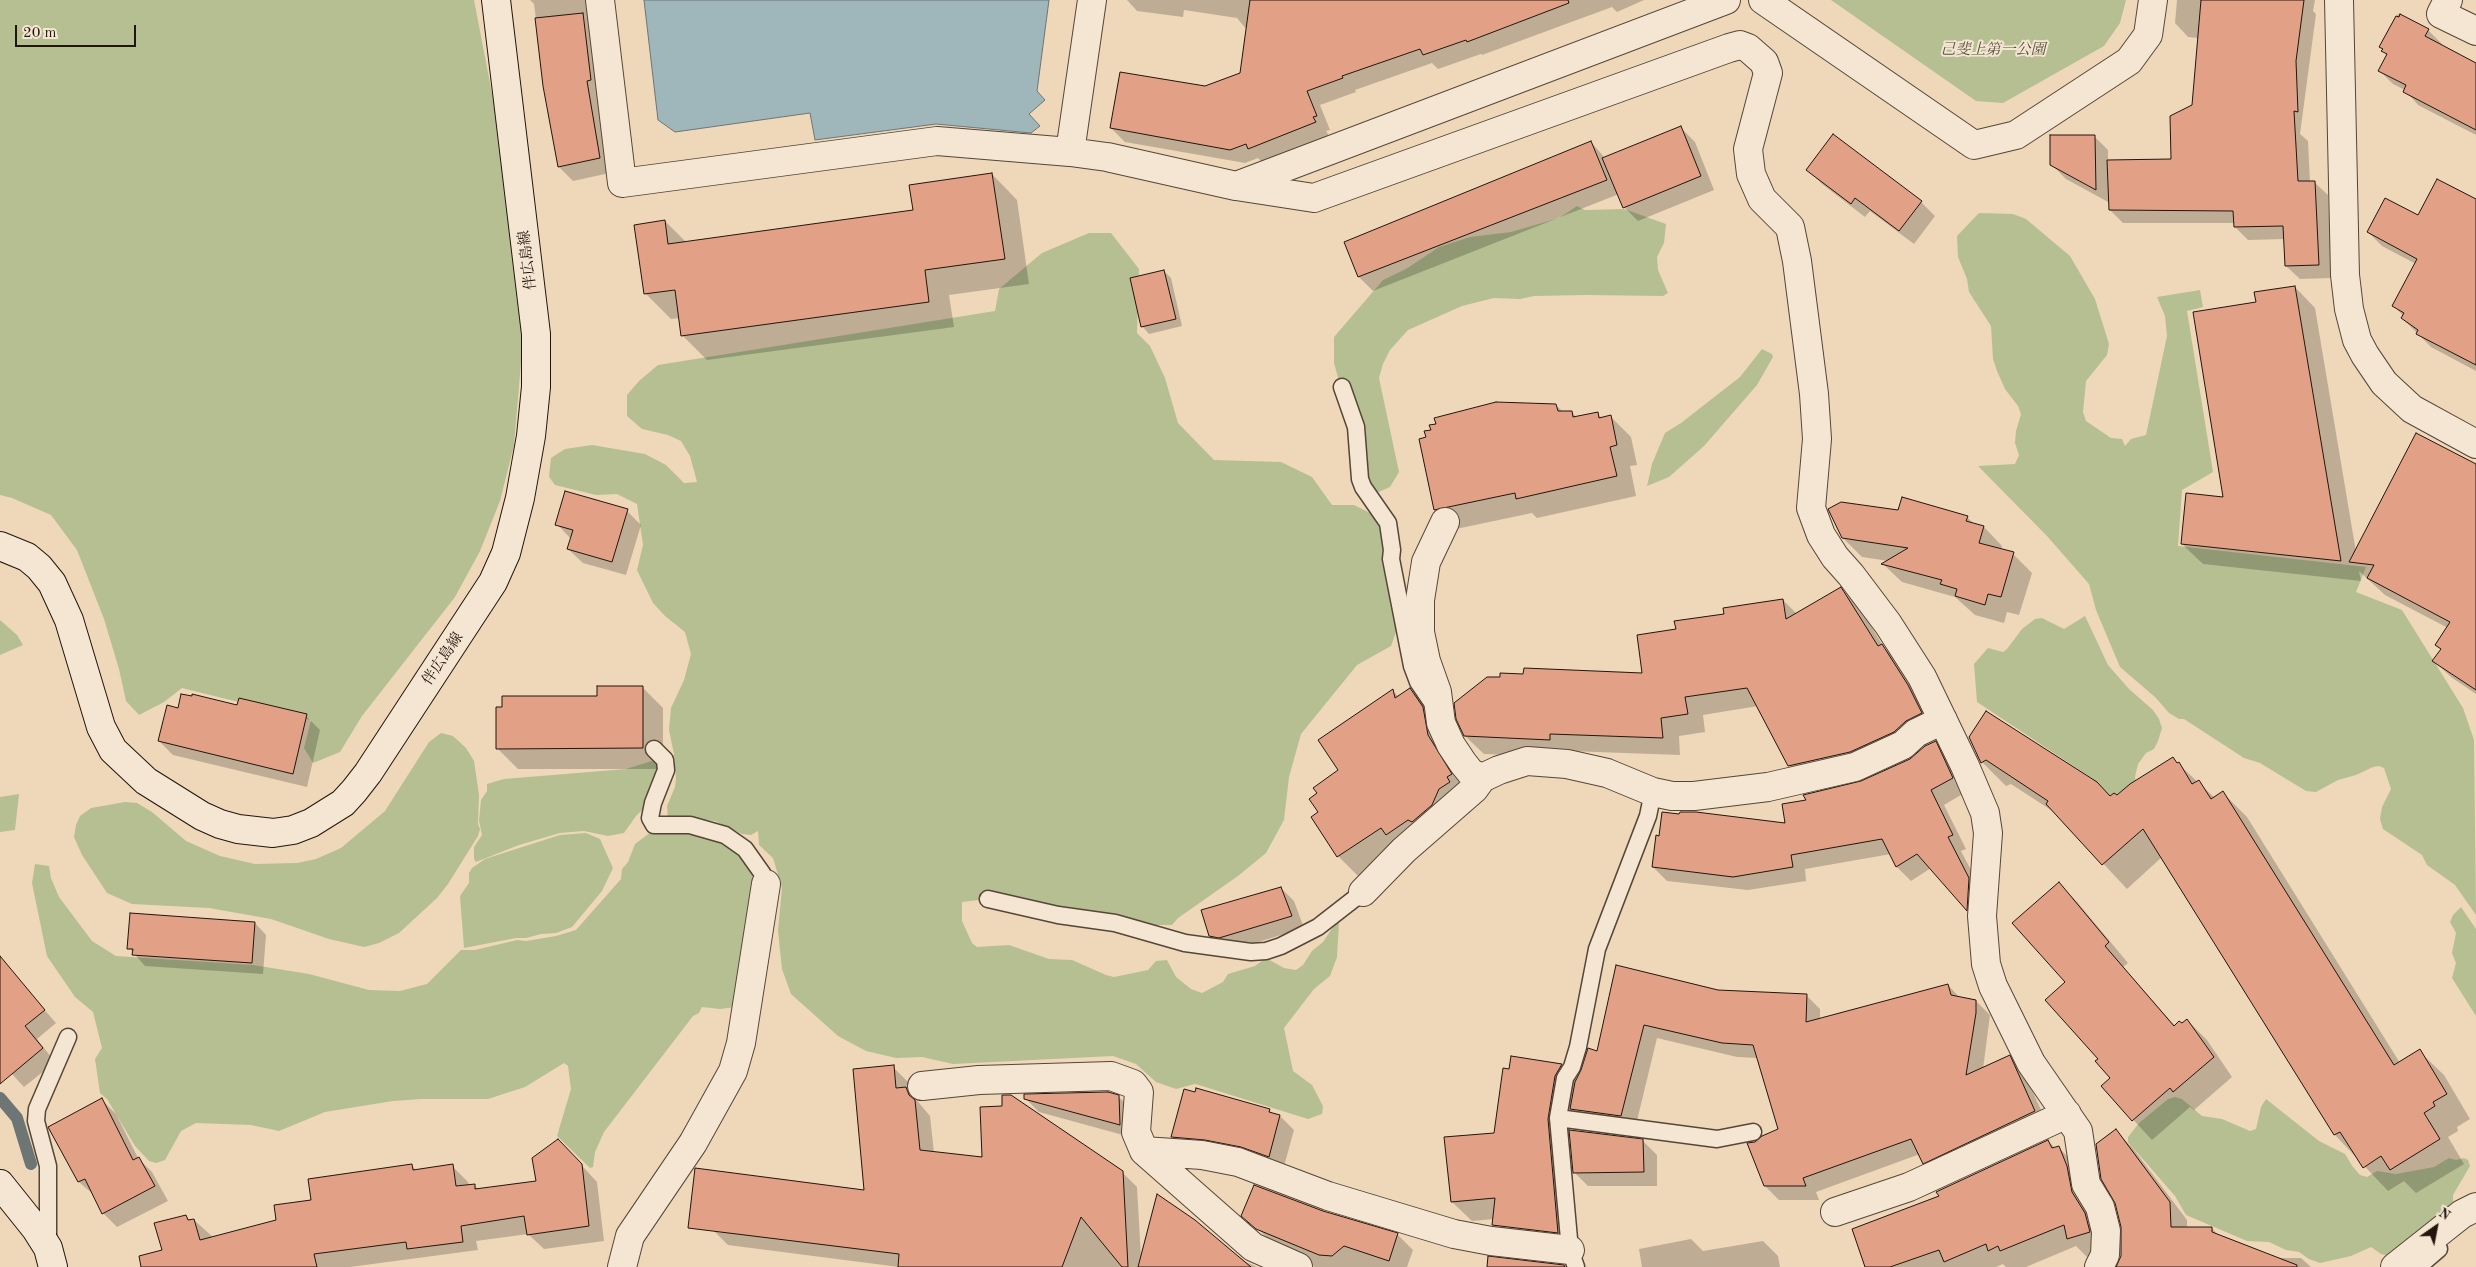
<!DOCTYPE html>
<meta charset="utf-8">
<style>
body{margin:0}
#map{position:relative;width:2476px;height:1267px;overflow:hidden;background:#eed8b9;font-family:"Old Standard TT",serif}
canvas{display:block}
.north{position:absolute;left:2411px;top:1202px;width:50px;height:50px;-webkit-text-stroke:4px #f4e6d2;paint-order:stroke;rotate:33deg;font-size:14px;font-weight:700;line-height:20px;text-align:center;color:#22150d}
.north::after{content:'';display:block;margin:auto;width:18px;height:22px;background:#22150d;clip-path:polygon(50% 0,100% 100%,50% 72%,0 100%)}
.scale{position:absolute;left:15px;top:25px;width:121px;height:22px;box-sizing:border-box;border:2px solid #22150d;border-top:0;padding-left:6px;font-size:15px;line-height:18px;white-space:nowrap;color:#22150d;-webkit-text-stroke:4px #f4e6d2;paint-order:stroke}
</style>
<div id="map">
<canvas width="2476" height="1267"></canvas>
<div class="north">N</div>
<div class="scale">20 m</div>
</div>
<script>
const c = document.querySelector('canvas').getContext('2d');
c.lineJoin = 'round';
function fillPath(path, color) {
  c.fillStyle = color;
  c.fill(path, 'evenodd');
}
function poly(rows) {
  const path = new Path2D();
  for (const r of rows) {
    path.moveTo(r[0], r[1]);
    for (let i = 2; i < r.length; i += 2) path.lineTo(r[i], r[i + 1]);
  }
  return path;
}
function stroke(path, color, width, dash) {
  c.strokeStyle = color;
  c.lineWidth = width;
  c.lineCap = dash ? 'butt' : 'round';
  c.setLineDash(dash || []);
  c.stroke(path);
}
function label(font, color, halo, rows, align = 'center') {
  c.font = font + ' "Old Standard TT","Noto Serif JP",serif';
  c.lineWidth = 4;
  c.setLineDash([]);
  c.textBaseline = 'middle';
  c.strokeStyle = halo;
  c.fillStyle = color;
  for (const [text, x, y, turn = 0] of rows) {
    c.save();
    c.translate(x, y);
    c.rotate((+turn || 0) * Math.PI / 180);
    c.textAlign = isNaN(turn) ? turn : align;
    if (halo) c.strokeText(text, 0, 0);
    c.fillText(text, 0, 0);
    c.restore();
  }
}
const green = poly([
 [0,0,474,0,515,213,523,305,522,351,514,445,500,501,480,551,455,597,362,716,340,752,313,763,304,748,311,720,182,688,164,702,139,715,126,701,119,669,104,619,77,550,51,515,12,498,0,495],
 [1831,0,2126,0,2120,23,2104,46,2003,103,1976,101],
 [1577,206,1585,210,1624,209,1666,224,1664,243,1657,257,1658,270,1668,293,1663,296,1585,295,1534,296,1520,299,1494,298,1462,306,1408,330,1390,350,1383,364,1379,378,1399,472,1390,487,1374,494,1368,488,1334,363,1334,337,1383,280,1406,269,1439,247,1470,237,1511,232,1559,218],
 [1979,213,2013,214,2026,219,2070,256,2095,299,2109,344,2107,355,2086,381,2083,412,2086,421,2111,438,2122,439,2125,446,2131,439,2146,435,2167,336,2165,316,2157,297,2200,290,2203,307,2187,311,2213,472,2182,490,2178,546,2366,567,2356,592,2402,610,2463,708,2474,740,2476,915,2455,885,2427,865,2422,855,2383,829,2380,819,2382,807,2391,789,2384,768,2379,766,2373,767,2356,775,2338,780,2316,792,2306,791,2260,763,2244,758,2184,719,2179,719,2169,713,2155,697,2120,667,2096,610,2089,584,2047,536,1978,466,2015,464,2019,455,2015,443,2016,431,2021,414,2018,406,2005,389,1997,371,1993,359,1991,326,1969,292,1967,279,1958,257,1957,236],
 [1089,233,1111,233,1139,269,1137,333,1150,346,1165,378,1178,423,1214,460,1281,462,1312,477,1332,505,1354,505,1374,515,1384,534,1382,561,1397,629,1391,646,1357,665,1301,734,1289,777,1284,820,1266,853,1238,876,1178,918,1172,925,1145,925,1058,909,994,893,979,900,962,902,962,921,972,943,977,947,1009,945,1049,959,1072,960,1106,975,1114,977,1148,970,1156,961,1167,960,1176,977,1191,989,1202,993,1223,982,1228,974,1255,966,1266,958,1284,968,1296,970,1303,965,1312,951,1323,942,1337,921,1339,923,1337,957,1330,976,1314,989,1284,1028,1293,1071,1312,1085,1323,1106,1322,1114,1308,1119,1202,1086,1195,1084,1176,1089,1156,1082,1136,1064,1113,1056,953,1064,922,1057,896,1058,866,1051,838,1036,791,994,782,969,778,931,782,888,773,858,759,845,758,831,751,835,742,834,715,821,686,818,668,819,667,806,675,787,676,778,674,754,669,730,671,708,684,680,691,654,685,632,665,616,653,603,637,570,643,545,637,504,617,494,596,495,555,485,549,477,551,458,565,449,592,445,645,454,666,465,684,483,697,482,690,456,681,441,668,435,642,429,627,416,627,395,639,381,658,365,995,311,999,289,1042,253],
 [1762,349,1772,354,1773,357,1757,385,1704,446,1669,477,1647,486,1652,464,1665,433,1681,423,1740,377],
 [2085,616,2108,665,2129,689,2153,710,2159,719,2162,728,2158,741,2154,749,2146,753,2138,764,2135,777,2137,785,2109,799,2092,784,2093,779,1977,702,1974,664,1988,648,2003,652,2007,649,2022,629,2035,619,2042,618,2064,629],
 [0,620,17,635,23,645,0,655],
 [441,733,453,736,466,748,474,761,479,795,478,824,480,829,478,836,448,884,437,898,399,933,379,943,364,947,329,939,271,919,209,908,132,904,107,893,82,855,74,837,76,825,80,816,91,808,125,802,137,803,152,812,186,841,220,856,255,864,297,863,316,859,341,848,385,811,429,742],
 [652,761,661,765,648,804,636,816,624,833,608,836,584,831,560,833,519,845,476,862,474,859,474,847,482,835,479,821,481,800,487,791,487,784,504,779,626,769],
 [19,794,15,830,0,832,0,797],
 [687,828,728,840,753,872,749,904,750,913,736,1007,720,1009,702,1007,699,1013,693,1016,604,1132,595,1152,593,1167,590,1168,557,1136,571,1089,568,1066,564,1063,525,1087,488,1099,421,1099,393,1101,325,1112,279,1131,251,1125,196,1123,181,1131,165,1160,156,1163,149,1161,135,1146,107,1099,100,1093,95,1059,102,1048,93,1012,75,997,47,956,32,883,35,864,49,866,51,878,59,897,92,941,116,956,253,965,309,974,369,990,400,991,427,984,461,950,475,950,517,940,526,941,556,936,576,930,621,879,622,869,628,862,635,844,651,832],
 [586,833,600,839,613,868,602,891,572,927,556,933,541,934,526,938,516,938,464,948,460,896,469,883,469,873,472,868,485,859,516,849,560,835],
 [2461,907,2476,929,2476,1016,2452,978,2456,963,2452,953,2456,933,2450,922,2453,915],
 [2175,1097,2182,1099,2202,1116,2222,1119,2250,1131,2256,1129,2261,1107,2266,1099,2319,1141,2345,1154,2353,1167,2360,1175,2367,1177,2377,1171,2396,1174,2434,1167,2449,1158,2456,1160,2464,1158,2468,1160,2470,1166,2453,1195,2453,1206,2392,1257,2381,1254,2371,1247,2351,1256,2320,1263,2309,1259,2299,1252,2286,1250,2269,1242,2247,1241,2186,1215,2175,1196,2128,1142,2128,1137,2139,1123,2168,1099]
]);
const water = poly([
 [644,0,1049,0,1037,91,1045,100,1029,114,1040,126,1031,133,936,124,815,140,810,113,675,132,658,120,644,0]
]);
const shadow = poly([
 [530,0,596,0,614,172,573,181,559,167,544,86,534,4],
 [1127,0,1644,0,1617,12,1612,7,1482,55,1481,54,1438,69,1432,63,1355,90,1356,92,1320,105,1330,130,1326,131,1329,136,1263,163,1258,158,1245,163,1125,142,1111,128,1241,73,1247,30,1237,18,1184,10,1183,17,1137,11],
 [2177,0,2315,0,2313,11,2316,14,2300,134,2308,141,2310,182,2314,182,2328,195,2332,278,2300,279,2286,266,2285,239,2248,240,2235,227,2235,223,2123,223,2110,210,2110,203,2066,179,2051,164,2094,136,2108,150,2108,161,2173,160,2193,106,2199,38,2188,37,2175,23],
 [2398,14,2428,30,2442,44,2441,46,2476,65,2476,135,2418,105,2405,90,2393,84,2380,71,2387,56,2381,47],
 [1681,128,1695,142,1714,190,1638,221,1624,207,1619,194,1373,291,1359,277,1345,243,1591,142,1605,158],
 [1808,170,1921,202,1935,216,1914,244,1870,211,1865,217,1822,184],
 [992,174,1017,200,1029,284,949,295,954,327,707,360,682,335,680,318,671,319,646,294,636,226,665,221,686,242,915,211],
 [2476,201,2476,371,2431,347,2402,318,2403,316,2394,306,2416,264,2382,246,2368,232],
 [1164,271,1171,278,1182,326,1149,334,1143,327,1132,279],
 [2295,287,2315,308,2356,552,2476,466,2476,694,2451,677,2434,661,2442,650,2436,645,2448,628,2385,595,2359,571,2361,581,2203,564,2182,544,2224,499,2257,303],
 [1556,405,1563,412,1572,412,1577,418,1597,414,1602,418,1611,417,1631,437,1637,465,1630,466,1636,496,1537,518,1532,513,1456,529,1436,509],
 [627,511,641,525,626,575,583,563,568,549,571,539,557,524],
 [1899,512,1967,517,1975,525,1984,527,2002,546,2001,550,2013,554,2032,573,2019,615,2007,612,2004,623,1975,615,1955,597,1902,582,1883,564,1889,561,1862,557,1843,538],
 [1841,589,1859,607,1885,649,1900,663,1939,731,1808,784,1789,766,1758,706,1703,715,1705,732,1679,736,1680,755,1568,751,1568,757,1484,754,1465,736,1644,675,1677,630,1725,615,1783,600,1797,614],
 [642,687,663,708,663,769,518,769,497,748,598,697],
 [1410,689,1429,709,1471,794,1400,848,1358,876,1338,856,1320,813,1319,794,1340,771,1393,691,1399,697],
 [238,707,306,716,320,730,307,787,173,755,159,741,179,710],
 [1970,738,2110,797,2117,797,2173,759,2215,798,2223,793,2247,817,2400,1063,2419,1051,2444,1075,2470,1119,2457,1127,2458,1131,2448,1137,2464,1164,2416,1193,2404,1181,2388,1191,2335,1135,2162,857,2127,889,2057,814,2011,784,2006,786,1982,762],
 [1935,742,1949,756,1966,792,1944,805,1966,849,1961,851,1983,893,1980,923,1931,868,1911,881,1897,867,1891,854,1805,869,1806,881,1748,890,1667,881,1653,867,1786,824,1808,801,1862,782,1910,760],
 [2059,883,2078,903,2128,963,2123,967,2175,1026,2182,1025,2187,1020,2207,1040,2232,1077,2194,1110,2190,1107,2152,1140,2102,1086,2111,1078,2099,1059,2067,982],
 [1281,888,1294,901,1304,928,1232,950,1223,948,1210,935],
 [255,923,266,935,263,974,145,966,129,948],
 [1617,967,1718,991,1806,995,1820,1009,1820,1019,1948,985,1960,998,1976,1001,1990,1015,1983,1069,2010,1057,2023,1071,2048,1125,1938,1177,1924,1163,1920,1154,1816,1192,1819,1200,1779,1200,1765,1186,1756,1143,1780,1130,1758,1058,1737,1057,1657,1038,1635,1129,1585,1123,1572,1110,1567,1139,1577,1252,1512,1244,1493,1225,1494,1219,1472,1221,1452,1202,1495,1134,1512,1057,1562,1065,1577,1080,1598,1052],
 [14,975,56,1023,37,1039,55,1062,24,1087,0,1061,0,986],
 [893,1067,908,1082,909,1091,930,1116,934,1153,1122,1172,1137,1187,1141,1258,1194,1221,1246,1262,1257,1267,899,1267,728,1245,714,1231,865,1192],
 [1118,1096,1132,1111,1134,1138,1039,1112,1025,1098],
 [102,1100,116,1114,138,1158,152,1172,168,1201,117,1227,103,1213,94,1195,79,1182],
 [1269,1110,1274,1115,1280,1116,1294,1130,1283,1170,1187,1151,1173,1137],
 [2115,1131,2132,1147,2187,1220,2187,1229,2212,1228,2219,1236,2262,1258,2301,1258,2311,1267,2118,1267,2122,1256,2122,1227],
 [1643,1141,1657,1155,1657,1186,1588,1186,1574,1172],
 [2048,1141,2055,1148,2058,1147,2077,1166,2108,1251,2087,1257,2076,1246,2026,1267,2006,1267,2003,1264,1996,1267,1866,1267,1940,1197],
 [574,1157,597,1182,604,1241,544,1249,528,1234,476,1241,478,1250,350,1267,168,1267,186,1217,190,1221,194,1220,214,1238,277,1221,312,1201,412,1166,417,1171,452,1166,468,1182,469,1186,474,1185,478,1189,537,1182],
 [1323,1212,1398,1235,1413,1250,1407,1267,1315,1267,1278,1248,1243,1215],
 [1691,1239,1703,1251,1763,1241,1778,1256,1780,1267,1642,1267,1639,1249]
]);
const stream = poly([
 [0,1098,17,1118,31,1164]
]);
const building = poly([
 [1250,0,1568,0,1569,3,1467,42,1466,40,1423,55,1420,49,1342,76,1343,78,1307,91,1317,116,1313,117,1316,122,1248,149,1246,144,1230,150,1110,128,1120,72,1205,86,1240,73,1250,0],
 [2201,0,2304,0,2296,61,2298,112,2294,111,2298,181,2315,181,2319,265,2285,266,2283,226,2234,227,2233,211,2109,210,2107,160,2171,159,2170,116,2192,105,2201,0],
 [583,13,591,80,587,81,600,158,558,167,543,86,535,18,583,13],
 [2400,14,2429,29,2425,36,2476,63,2476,130,2403,92,2406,85,2378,71,2387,54,2381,51,2383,49,2379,47,2396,16,2399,17,2400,14],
 [1681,126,1701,176,1623,208,1602,158,1681,126],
 [1833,134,1922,201,1899,231,1855,198,1851,204,1806,170,1833,134],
 [2050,135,2095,135,2096,190,2050,165,2050,135],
 [1591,141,1607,180,1358,277,1344,242,1591,141],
 [992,173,1005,259,925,270,929,302,681,336,675,290,644,294,634,225,665,220,668,244,913,210,909,185,992,173],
 [2437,179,2476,199,2476,365,2416,334,2418,330,2401,318,2404,313,2392,306,2417,259,2367,232,2385,198,2418,215,2437,179],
 [1164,270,1176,319,1141,327,1130,278,1164,270],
 [2295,286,2341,561,2181,544,2186,493,2223,497,2193,312,2256,302,2254,292,2295,286],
 [1496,402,1556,404,1558,411,1572,411,1573,417,1598,412,1599,418,1611,415,1617,445,1610,447,1617,476,1516,499,1515,493,1434,510,1419,439,1426,437,1424,431,1431,430,1429,425,1436,424,1434,418,1496,402],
 [2416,433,2476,464,2476,690,2432,661,2441,649,2435,645,2450,622,2367,578,2374,565,2349,562,2416,433],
 [565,491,628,509,612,562,567,549,573,530,555,525,565,491],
 [1902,497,1968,516,1966,521,1984,526,1979,543,2014,552,2001,597,1988,594,1985,605,1955,596,1957,589,1940,584,1942,580,1881,564,1908,548,1842,538,1828,509,1841,502,1898,510,1902,497],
 [1841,587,1878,646,1882,644,1908,685,1922,713,1906,721,1894,732,1850,752,1788,766,1747,688,1685,697,1688,714,1661,718,1663,738,1550,734,1550,740,1464,736,1456,719,1454,703,1487,677,1500,677,1500,673,1523,674,1524,668,1642,673,1637,635,1676,629,1674,621,1724,614,1723,608,1783,599,1786,619,1841,587],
 [597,686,643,686,643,748,496,749,496,707,502,707,502,696,597,696,597,686],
 [1410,688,1423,707,1428,735,1452,774,1447,777,1450,782,1439,789,1432,805,1412,822,1408,820,1386,835,1381,828,1337,857,1311,817,1318,812,1309,799,1317,793,1313,788,1338,770,1318,740,1393,689,1395,698,1410,688],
 [181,694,192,696,192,694,237,705,239,698,307,714,293,774,158,741,167,705,178,708,181,694],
 [1986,711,2097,782,2110,796,2114,793,2117,795,2130,784,2173,757,2177,763,2179,762,2192,784,2199,780,2211,799,2223,791,2394,1065,2420,1049,2447,1094,2433,1102,2435,1106,2424,1113,2440,1139,2390,1170,2381,1156,2363,1168,2340,1132,2334,1135,2143,829,2102,865,2046,804,2048,801,1986,760,1981,763,1969,737,1986,711],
 [1936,741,1953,778,1931,790,1953,835,1948,837,1969,878,1967,911,1917,854,1896,867,1882,839,1791,855,1793,867,1733,877,1652,867,1656,835,1659,836,1662,812,1679,814,1680,812,1696,812,1785,823,1782,804,1806,800,1803,795,1861,781,1910,759,1925,746,1936,741],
 [2059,882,2109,942,2105,946,2174,1026,2179,1021,2182,1023,2187,1019,2214,1057,2173,1092,2170,1088,2132,1121,2101,1086,2110,1078,2095,1061,2098,1059,2045,1000,2065,982,2012,923,2059,882],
 [1281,887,1292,916,1219,938,1209,936,1201,910,1281,887],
 [130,913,255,922,252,963,132,955,133,949,127,949,130,913],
 [0,956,45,1010,25,1026,43,1048,0,1084,0,956],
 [1616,965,1718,990,1807,994,1806,1022,1948,984,1951,995,1976,1000,1976,1013,1966,1075,2010,1055,2035,1111,1923,1164,1911,1139,1803,1178,1806,1186,1764,1186,1747,1143,1755,1142,1762,1136,1778,1129,1753,1045,1722,1043,1644,1025,1621,1116,1570,1109,1575,1082,1581,1070,1588,1048,1597,1051,1616,965],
 [1511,1056,1562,1064,1555,1076,1548,1119,1558,1233,1492,1225,1495,1198,1451,1202,1444,1137,1494,1133,1503,1068,1509,1069,1511,1056],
 [894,1065,896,1088,906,1087,909,1095,915,1100,920,1150,982,1157,980,1107,1002,1106,1002,1095,1011,1095,1123,1171,1128,1267,1122,1267,1081,1217,1062,1267,898,1267,899,1254,688,1228,695,1168,864,1190,853,1069,894,1065],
 [1196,1088,1270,1109,1269,1112,1280,1115,1269,1157,1241,1147,1205,1140,1171,1137,1184,1089,1195,1092,1196,1088],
 [1108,1092,1119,1095,1120,1125,1024,1099,1024,1094,1108,1092],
 [102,1098,133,1160,139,1157,155,1186,102,1214,85,1179,78,1182,48,1127,102,1098],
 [2116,1129,2170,1202,2171,1227,2212,1227,2212,1232,2297,1265,2297,1267,2116,1267,2121,1256,2121,1227,2115,1203,2101,1179,2096,1144,2116,1129],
 [1569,1130,1643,1139,1644,1172,1573,1173,1569,1130],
 [558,1139,582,1164,589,1226,527,1235,524,1216,461,1226,463,1242,407,1249,406,1242,314,1254,317,1267,141,1267,139,1256,162,1250,154,1223,186,1215,188,1220,194,1219,200,1240,276,1220,274,1205,311,1200,308,1179,412,1164,413,1170,453,1164,456,1186,475,1184,475,1189,536,1181,532,1158,558,1139],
 [2048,1140,2052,1148,2059,1146,2067,1166,2072,1192,2085,1213,2090,1232,2067,1239,2064,1225,2000,1251,1998,1246,1988,1251,1986,1244,1944,1262,1939,1250,1890,1267,1865,1267,1852,1229,1939,1196,1936,1192,2048,1140],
 [1254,1185,1323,1211,1398,1233,1389,1261,1344,1246,1332,1256,1319,1255,1256,1229,1241,1216,1254,1185],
 [1157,1194,1195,1220,1251,1267,1138,1267,1157,1194],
 [1488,1256,1564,1265,1565,1267,1487,1267,1488,1256]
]);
const lane = poly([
 [1342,387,1356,427,1360,479,1363,487,1388,523,1392,550,1391,559,1412,666,1418,682,1431,701],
 [654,749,665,760,666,770,653,803,650,818,654,825,690,825,725,835,745,849,762,873,766,884],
 [988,899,1058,915,1115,923,1185,943,1251,952,1266,951,1281,946,1318,927,1363,892],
 [1558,1118,1717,1139,1753,1132],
 [48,1243,48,1166,36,1121,37,1109,68,1037],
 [1576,1267,1570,1250,1558,1118,1565,1078,1572,1067,1578,1047,1597,949,1648,816,1653,792],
 [2418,1267,2439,1249]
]);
const street = poly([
 [600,0,622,183,937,141,1070,152,1107,157,1236,186,1726,0],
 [1763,0,1974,145,2016,135,2129,61,2148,35,2153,0],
 [2339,0,2345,275,2349,309,2357,340,2365,355,2384,383,2412,409,2476,444],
 [2448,0,2441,14,2476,31],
 [1070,152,1092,0],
 [1236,186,1314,198,1729,48,1740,45,1748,48,1764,62,1768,73,1748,149,1751,174,1762,199,1790,227,1797,261,1814,394,1817,439,1811,508,1821,535,1835,557,1851,575,1888,624,1922,677,1965,766,1985,813,1988,833,1982,916,1986,964,1993,986,2031,1063,2078,1131,2086,1184,2100,1207,2106,1231,2105,1255,2099,1267],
 [1445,522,1426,562,1420,600,1420,632,1426,661,1437,692,1441,723,1451,745,1463,763,1471,773,1482,778],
 [1363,892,1404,850,1474,789,1482,778,1499,770,1527,761,1567,764,1607,773,1653,792,1672,796,1694,796,1768,787,1855,767,1903,745,1916,733,1943,720],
 [922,1086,979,1080,1111,1076,1133,1084,1139,1092,1136,1132,1144,1151,1253,1247,1298,1267],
 [1144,1151,1202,1155,1238,1162,1328,1196,1454,1234,1491,1241,1570,1250],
 [1835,1212,1909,1187,2067,1114],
 [622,1267,630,1236,693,1143,733,1071,741,1043,766,884],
 [2395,1267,2462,1214,2476,1207]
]);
const secondary = poly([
 [0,546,27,557,39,567,52,583,69,620,101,727,113,750,146,781,202,816,220,824,238,829,273,833,293,830,311,823,343,803,354,791,368,773,493,582,506,553,520,498,531,436,536,387,536,334,496,0],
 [0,1184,36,1229,48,1248,53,1267]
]);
const parkNames = [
 ["己斐上第一公園",1993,50]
];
const streetNames = [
 ["伴広島線",528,260,-97],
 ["伴広島線",443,659,-56]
];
fillPath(green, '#b6bf91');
fillPath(water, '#9fb7ba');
stroke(water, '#6d7675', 1);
fillPath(shadow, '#0003');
stroke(stream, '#6d7675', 12);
fillPath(building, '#e2a087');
stroke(building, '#22150d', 1);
stroke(lane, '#554638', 19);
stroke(street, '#554638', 30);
stroke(secondary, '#22150d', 30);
stroke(lane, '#f4e6d2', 16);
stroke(street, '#f4e6d2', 28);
stroke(secondary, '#f4e6d2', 28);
label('italic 15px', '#56503b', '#f4e6d2', parkNames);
label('15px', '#22150d', '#f4e6d2', streetNames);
</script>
